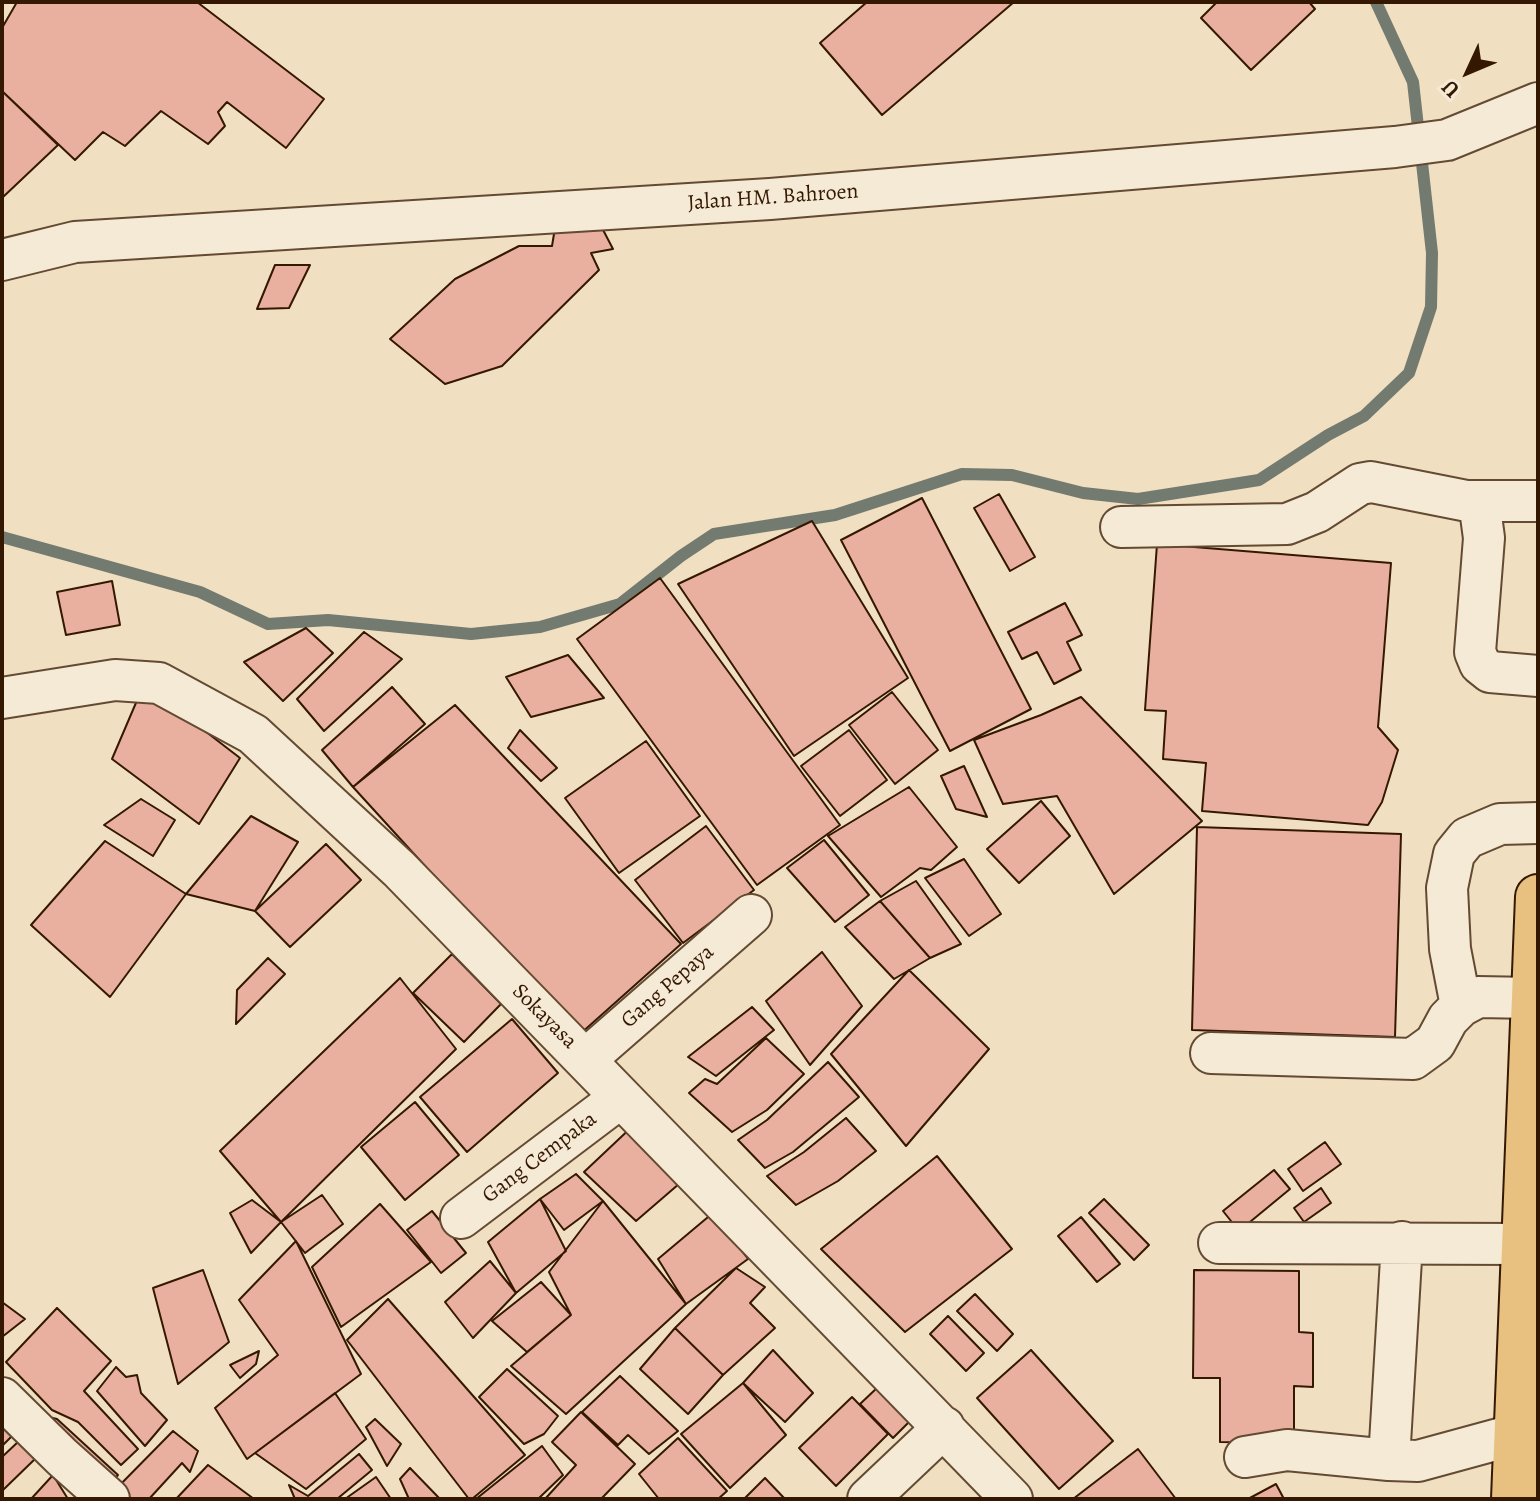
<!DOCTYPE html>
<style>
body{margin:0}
#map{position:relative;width:1540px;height:1501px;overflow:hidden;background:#f0dfc0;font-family:Alegreya,serif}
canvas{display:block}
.frame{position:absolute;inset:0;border:4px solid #351802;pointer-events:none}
.north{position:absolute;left:1428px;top:32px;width:80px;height:80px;-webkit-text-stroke:6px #f5ead6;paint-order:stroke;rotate:226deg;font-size:22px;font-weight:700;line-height:32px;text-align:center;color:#351802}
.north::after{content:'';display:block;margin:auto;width:28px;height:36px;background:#351802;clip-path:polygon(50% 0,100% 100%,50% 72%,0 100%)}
</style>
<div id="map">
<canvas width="1540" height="1501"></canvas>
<div class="frame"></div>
<div class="north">U</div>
</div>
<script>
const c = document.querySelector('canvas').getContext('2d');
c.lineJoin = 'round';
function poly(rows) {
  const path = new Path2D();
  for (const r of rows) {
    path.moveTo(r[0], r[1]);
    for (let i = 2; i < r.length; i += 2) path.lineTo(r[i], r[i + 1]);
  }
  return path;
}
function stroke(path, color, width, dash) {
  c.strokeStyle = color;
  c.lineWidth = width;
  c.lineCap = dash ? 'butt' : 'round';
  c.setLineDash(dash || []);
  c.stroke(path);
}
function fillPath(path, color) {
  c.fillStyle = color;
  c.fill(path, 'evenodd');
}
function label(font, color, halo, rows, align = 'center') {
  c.font = font + ' Alegreya,serif';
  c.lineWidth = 7;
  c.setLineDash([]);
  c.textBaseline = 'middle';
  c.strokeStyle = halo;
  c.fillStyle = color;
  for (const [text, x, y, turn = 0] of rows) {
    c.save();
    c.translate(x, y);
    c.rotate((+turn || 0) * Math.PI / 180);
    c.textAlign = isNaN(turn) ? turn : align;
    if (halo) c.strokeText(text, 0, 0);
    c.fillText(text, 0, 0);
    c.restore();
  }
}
const stream = poly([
 [2,537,200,592,268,624,328,620,471,634,540,627,620,604,681,556,714,534,835,515,962,474,1012,475,1083,493,1138,499,1259,480,1328,435,1364,416,1409,373,1431,307,1432,253,1413,82,1376,2]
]);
const building = poly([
 [17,2,197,2,324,99,286,148,227,102,218,112,225,126,208,144,161,111,125,146,103,132,75,160,2,91,2,28,17,2],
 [867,2,1014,2,882,115,820,43,867,2],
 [1217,2,1309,2,1315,9,1251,70,1201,18,1217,2],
 [2,91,58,145,2,198,2,91],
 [556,222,600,224,613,249,591,253,599,270,502,366,445,384,390,339,455,279,519,246,552,246,556,222],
 [275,265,310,265,289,308,257,309,275,265],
 [999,494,1035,557,1010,571,974,508,999,494],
 [922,498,1031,709,950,751,841,540,922,498],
 [812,521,908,678,794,756,678,584,812,521],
 [1157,544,1391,563,1378,727,1398,750,1382,802,1368,825,1202,811,1206,763,1163,759,1166,711,1145,710,1157,544],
 [660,578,840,825,757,885,577,639,660,578],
 [112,581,120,625,66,635,57,592,112,581],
 [1065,603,1082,635,1067,642,1081,670,1054,684,1037,652,1022,659,1008,632,1065,603],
 [306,628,333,653,283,701,244,662,306,628],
 [364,632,402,659,324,731,297,699,364,632],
 [568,655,604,698,531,717,506,677,568,655],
 [144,684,240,758,199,824,112,759,144,684],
 [392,687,425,724,353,787,322,750,392,687],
 [892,692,938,750,895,784,849,725,892,692],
 [1081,697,1202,821,1114,894,1057,796,1003,804,974,740,1041,715,1081,697],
 [455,705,681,944,579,1035,353,787,455,705],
 [520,730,557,768,541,781,508,748,520,730],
 [849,730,887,780,840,816,801,766,849,730],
 [646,741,700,816,619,873,565,798,646,741],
 [964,766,987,817,956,809,941,776,964,766],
 [909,787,957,847,931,870,920,868,881,897,828,836,909,787],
 [141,799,175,820,153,856,104,825,141,799],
 [1041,801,1070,836,1019,883,987,849,1041,801],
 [251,816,298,842,255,911,186,894,251,816],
 [706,826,754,890,683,943,635,880,706,826],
 [1197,827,1401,834,1395,1037,1192,1030,1197,827],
 [824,840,869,895,835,922,787,868,824,840],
 [105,841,186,894,110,997,31,925,105,841],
 [326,844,361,880,290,947,255,911,326,844],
 [964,859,1001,914,969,936,925,878,964,859],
 [916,881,961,944,930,958,880,901,916,881],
 [880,901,930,958,894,979,845,927,880,901],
 [822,952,862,1006,810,1065,766,1001,822,952],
 [452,954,501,1004,464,1042,413,993,452,954],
 [268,958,285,974,236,1024,237,990,268,958],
 [909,970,989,1049,906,1146,831,1054,909,970],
 [400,978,456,1049,281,1222,220,1151,400,978],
 [752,1007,774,1030,716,1076,688,1057,752,1007],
 [512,1019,558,1073,467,1152,420,1097,512,1019],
 [766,1038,804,1074,767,1110,732,1132,689,1093,705,1079,717,1084,766,1038],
 [828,1062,859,1097,793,1152,765,1168,738,1140,767,1120,828,1062],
 [415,1102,459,1155,405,1200,361,1147,415,1102],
 [846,1118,876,1151,838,1181,796,1205,767,1176,804,1152,846,1118],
 [637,1122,687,1177,636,1221,584,1172,637,1122],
 [1325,1142,1341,1164,1303,1191,1288,1169,1325,1142],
 [937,1156,1012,1249,905,1332,821,1249,937,1156],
 [1274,1170,1290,1189,1239,1231,1223,1211,1274,1170],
 [576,1174,603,1201,564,1230,540,1199,576,1174],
 [1321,1188,1331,1203,1304,1222,1294,1208,1321,1188],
 [322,1195,343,1224,305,1253,281,1222,322,1195],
 [540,1199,566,1251,516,1293,488,1242,540,1199],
 [1104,1199,1149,1245,1134,1260,1089,1213,1104,1199],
 [252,1200,281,1222,251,1253,230,1213,252,1200],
 [603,1201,686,1304,566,1414,511,1366,571,1315,549,1272,603,1201],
 [380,1204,431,1262,341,1327,312,1267,380,1204],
 [432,1211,466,1253,441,1273,407,1230,432,1211],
 [714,1212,748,1259,686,1304,658,1259,714,1212],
 [1081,1217,1120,1264,1097,1282,1058,1236,1081,1217],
 [296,1241,361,1374,247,1459,215,1408,278,1355,239,1300,296,1241],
 [490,1261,516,1293,473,1338,445,1302,490,1261],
 [736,1268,765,1287,750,1303,775,1328,723,1375,675,1328,736,1268],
 [203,1270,229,1342,178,1384,153,1288,203,1270],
 [1194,1270,1299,1271,1299,1332,1313,1333,1313,1387,1294,1386,1294,1443,1220,1442,1220,1378,1193,1378,1194,1270],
 [541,1282,571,1315,527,1352,492,1321,541,1282],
 [975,1294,1013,1334,997,1351,957,1311,975,1294],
 [388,1299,525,1455,472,1499,469,1499,347,1340,388,1299],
 [2,1302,25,1319,2,1337,2,1302],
 [57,1308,111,1361,84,1391,138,1449,121,1465,78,1422,52,1410,6,1362,57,1308],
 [948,1316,984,1353,966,1371,930,1334,948,1316],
 [675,1328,723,1375,688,1414,640,1369,675,1328],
 [773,1350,813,1393,785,1422,743,1383,773,1350],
 [1031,1350,1113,1441,1059,1489,977,1398,1031,1350],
 [259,1351,256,1364,240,1378,230,1365,259,1351],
 [116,1367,126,1377,137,1375,141,1393,167,1420,145,1446,97,1391,116,1367],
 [507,1369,558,1416,544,1434,524,1444,479,1397,507,1369],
 [620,1376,678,1431,649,1454,628,1435,618,1445,582,1412,620,1376],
 [743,1383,786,1435,730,1488,681,1434,743,1383],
 [878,1387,911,1420,893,1438,860,1404,878,1387],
 [335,1393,366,1439,306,1489,255,1453,335,1393],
 [852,1397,888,1434,836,1486,799,1448,852,1397],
 [581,1412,635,1464,601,1499,545,1499,576,1465,552,1442,581,1412],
 [31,1413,57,1419,118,1475,104,1490,31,1413],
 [375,1419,401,1444,387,1466,366,1427,375,1419],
 [2,1426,12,1436,2,1446,2,1426],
 [173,1431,198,1451,190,1472,182,1463,149,1499,118,1499,112,1493,173,1431],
 [678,1438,727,1491,718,1499,659,1499,639,1474,678,1438],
 [19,1441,36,1458,2,1491,2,1457,19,1441],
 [542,1446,563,1475,538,1499,476,1499,542,1446],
 [1138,1449,1176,1499,1073,1499,1138,1449],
 [359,1454,372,1470,337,1499,295,1499,289,1485,308,1496,359,1454],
 [208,1465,254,1499,176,1499,208,1465],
 [410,1468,440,1499,409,1499,400,1479,410,1468],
 [53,1475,68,1499,31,1499,53,1475],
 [376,1477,391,1499,345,1499,376,1477],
 [765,1478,785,1499,744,1499,765,1478],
 [1276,1484,1284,1499,1248,1499,1276,1484]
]);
const minor = poly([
 [2,260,75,242,770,199,1395,147,1447,140,1538,103],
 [1479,501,1538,501],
 [1121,527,1287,524,1317,512,1360,484,1371,482,1467,501,1479,501,1484,538,1475,652,1480,664,1490,672,1538,676],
 [2,698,115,680,159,683,253,734,399,869,1012,1499],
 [1461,1006,1450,949,1447,888,1454,854,1467,838,1500,824,1538,823],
 [1211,1053,1413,1059,1435,1043,1448,1019,1461,1006,1478,997,1533,998],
 [586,1059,751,915],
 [461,1218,620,1098],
 [1219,1243,1523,1244],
 [2,1398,62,1457,109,1499],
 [1245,1457,1287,1450,1389,1460,1418,1461,1517,1434,1538,1423],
 [1389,1460,1402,1242],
 [868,1499,944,1427]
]);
const major = poly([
 [1514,1499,1538,897]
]);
const streetNames = [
 ["Jalan HM. Bahroen",773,198,-4],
 ["Gang Pepaya",668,987,-41],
 ["Sokayasa",544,1017,45],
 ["Gang Cempaka",540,1158,-37]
];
stroke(stream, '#737a70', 12);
fillPath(building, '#eab09f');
stroke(building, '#351802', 2);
stroke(minor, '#644a32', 44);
stroke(major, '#351802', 48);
stroke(minor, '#f5ead6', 40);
stroke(major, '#e8c080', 44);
label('22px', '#351802', '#f5ead6', streetNames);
</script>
